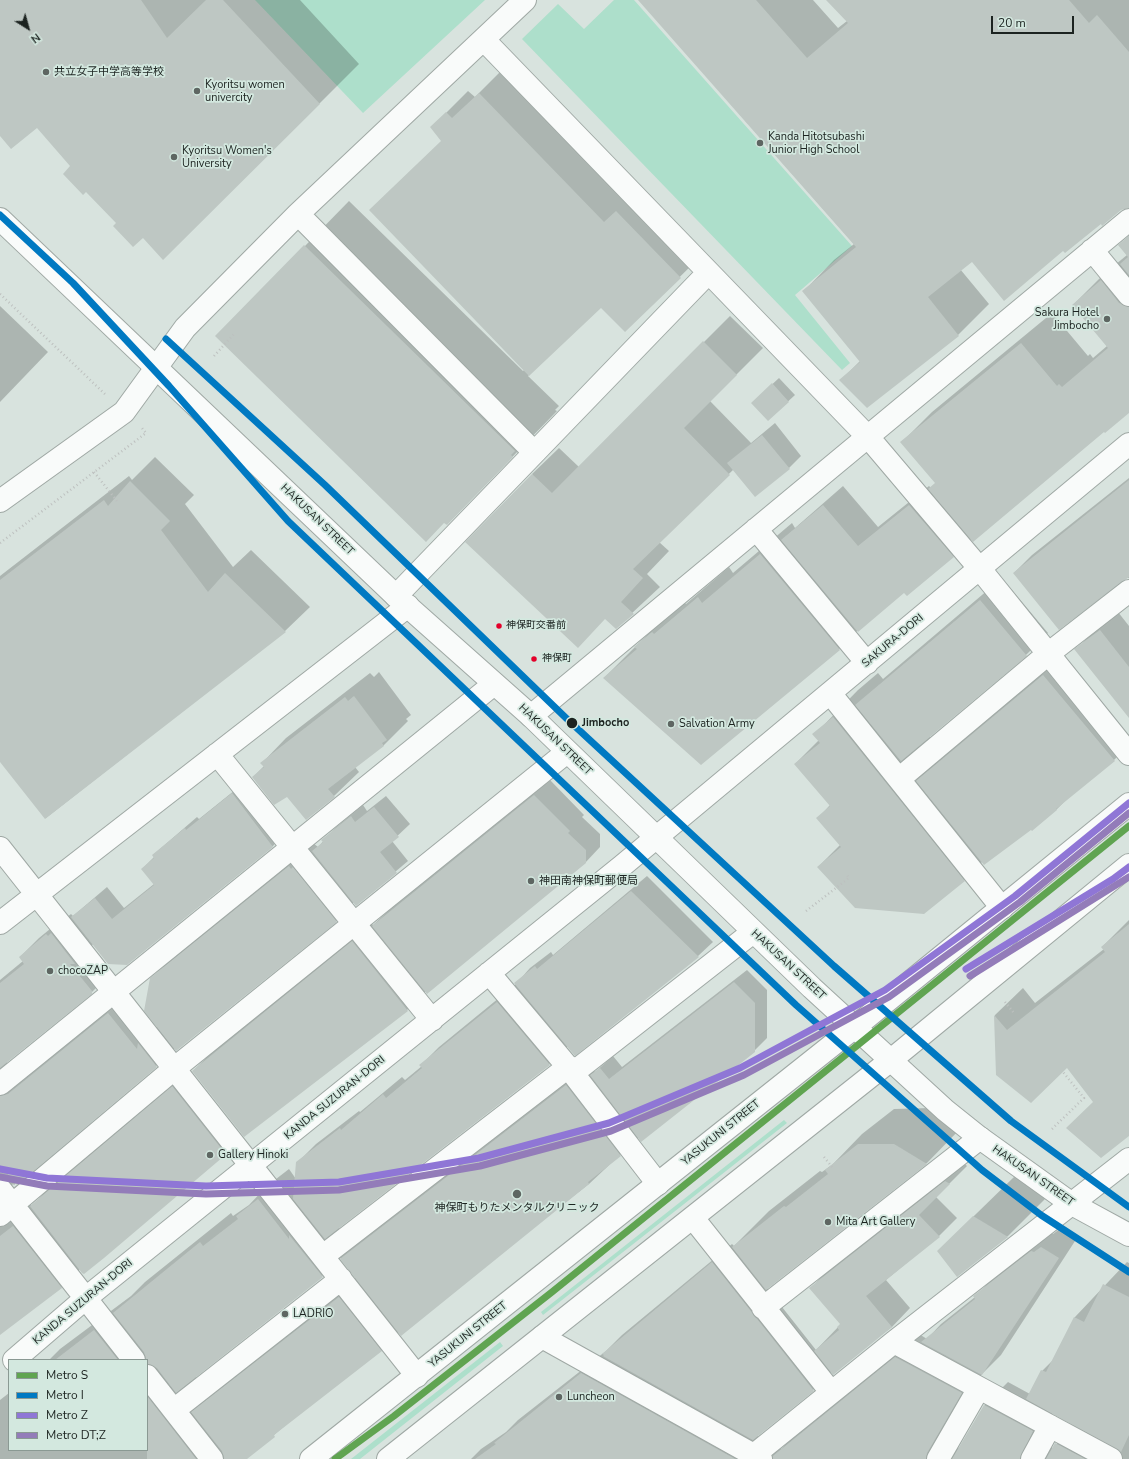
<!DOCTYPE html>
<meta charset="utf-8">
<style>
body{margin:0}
#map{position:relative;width:1129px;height:1459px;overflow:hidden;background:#d8e3de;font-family:"Nunito Sans",sans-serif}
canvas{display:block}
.legend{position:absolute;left:8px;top:1359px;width:140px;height:92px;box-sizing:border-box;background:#d3e8df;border:1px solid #8a9993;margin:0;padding:5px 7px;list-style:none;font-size:12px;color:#1c2320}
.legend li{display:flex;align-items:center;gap:8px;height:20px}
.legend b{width:20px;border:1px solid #8a9993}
.north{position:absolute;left:8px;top:8px;width:40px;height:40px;-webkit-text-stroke:3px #d3e8df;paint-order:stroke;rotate:143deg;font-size:11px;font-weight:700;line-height:16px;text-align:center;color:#1c2320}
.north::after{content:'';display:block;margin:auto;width:14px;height:18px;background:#1c2320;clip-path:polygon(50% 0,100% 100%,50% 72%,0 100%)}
.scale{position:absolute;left:991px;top:16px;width:83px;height:18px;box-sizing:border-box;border:2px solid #1c2320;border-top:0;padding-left:5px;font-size:12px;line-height:14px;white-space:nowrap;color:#1c2320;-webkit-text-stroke:3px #d3e8df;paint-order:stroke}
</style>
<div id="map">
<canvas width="1129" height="1459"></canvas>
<ul class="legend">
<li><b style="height:5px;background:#60a451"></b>Metro S</li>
<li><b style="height:5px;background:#0079c2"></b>Metro I</li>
<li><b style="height:5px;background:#8f76d6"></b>Metro Z</li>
<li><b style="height:5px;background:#937cb9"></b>Metro DT;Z</li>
</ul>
<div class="north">N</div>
<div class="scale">20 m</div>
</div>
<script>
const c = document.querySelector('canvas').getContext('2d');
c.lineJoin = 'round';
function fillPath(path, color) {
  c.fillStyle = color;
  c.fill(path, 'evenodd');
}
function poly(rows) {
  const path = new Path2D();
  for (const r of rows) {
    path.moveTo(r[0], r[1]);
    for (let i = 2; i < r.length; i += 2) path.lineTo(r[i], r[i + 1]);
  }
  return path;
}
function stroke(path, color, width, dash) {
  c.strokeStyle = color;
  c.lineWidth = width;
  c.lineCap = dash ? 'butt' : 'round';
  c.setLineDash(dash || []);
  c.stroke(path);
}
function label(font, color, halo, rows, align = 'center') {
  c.font = font + ' "Nunito Sans","Noto Sans JP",sans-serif';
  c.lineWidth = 3.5;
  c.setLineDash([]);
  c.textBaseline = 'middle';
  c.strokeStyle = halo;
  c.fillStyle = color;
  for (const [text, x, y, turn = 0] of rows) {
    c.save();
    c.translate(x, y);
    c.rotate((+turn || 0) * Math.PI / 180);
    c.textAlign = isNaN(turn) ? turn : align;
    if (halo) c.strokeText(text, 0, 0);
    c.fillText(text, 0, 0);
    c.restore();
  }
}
const green = poly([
 [255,0,485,0,363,113],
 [614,0,634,0,852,246,795,295,850,363,842,370,522,39,558,4,584,29],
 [784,1120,787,1123,543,1315,541,1312],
 [500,1342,503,1346,360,1459,351,1459]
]);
const shadow = poly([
 [0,0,300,0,359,64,319,104,143,237,117,223,71,166,37,127,0,135],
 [639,0,813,0,838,28,847,21,827,0,1129,0,1129,207,1121,209,1101,222,1064,250,972,260,960,269,989,304,958,335,867,407,841,380,860,361,804,291,834,260,854,244],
 [501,71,702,255,625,331,601,306,528,376,559,406,555,410,557,411,447,524,217,336,349,201,523,371,525,369,442,140,432,127,468,91,475,97],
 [1129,236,1129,411,972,538,953,557,904,591,858,630,839,649,604,678,666,616,684,602,686,604,729,567,733,573,792,523,795,528,843,486,878,527,929,486,931,488,936,483,902,442,932,412,1052,313,1088,356,1090,354,1093,358,1107,346,1073,305,1104,274,1127,255,1119,245],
 [0,306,48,352,0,402],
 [730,316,763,348,710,401,751,443,775,423,801,456,789,468,734,469,659,542,669,551,647,574,660,587,616,628,532,474,559,448,579,467],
 [779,378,795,395,768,420,752,403],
 [155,457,194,495,185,504,233,567,251,550,310,607,285,631,46,818,0,760,0,576,129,476,132,480],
 [1129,478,1129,578,1014,573,1032,555],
 [1002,578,1048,633,1026,655,929,736,944,756,1062,656,1129,736,1129,745,1110,764,1071,795,1056,810,983,861,964,880,818,867,840,845,818,818,830,805,795,764,819,740,814,735,858,690,878,673,883,679],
 [1118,612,1129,626,1129,716,1076,650,1094,631],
 [379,672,411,715,406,719,408,721,383,746,355,767,359,772,334,796,287,795,253,777,264,766,262,763,286,738,370,673,374,677],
 [550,780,584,815,582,817,600,834,600,847,585,863,426,991,407,1010,193,1071,212,1052,371,923,373,925,388,911],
 [245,782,284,834,273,846,127,964,93,944,91,947,111,973,91,993,7,1061,7,1066,128,994,155,1028,158,1026,151,979,175,955,313,843,318,847,334,829,363,805,367,811,386,796,410,824,392,841,408,861,356,905,354,902,336,921,175,1048,156,1066,14,1185,13,1184,7,1191,32,1206,46,1191,188,1072,238,1141,223,1156,104,1257,81,1268,61,1288,0,1334,0,980,23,961,20,957,39,938,66,916,67,917,71,914,73,916,107,887,124,908,154,884,142,869,154,857,153,855,197,817,199,819],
 [647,876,713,942,698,956,575,1054,568,1046,549,1064,338,1227,353,1247,364,1237,588,1063,595,1072,613,1056,622,1067,747,970,767,990,767,1038,754,1051,639,1137,589,1184,399,1332,381,1351,288,1423,246,1459,0,1459,0,1400,9,1393,9,1450,147,1450,147,1360,49,1360,60,1349,131,1296,145,1282,231,1213,233,1216,249,1205,267,1186,289,1169,296,1179,297,1163,316,1144,359,1111,360,1112,402,1077,405,1080,422,1066,421,1065,439,1047,516,984,530,968,551,952,553,955],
 [341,1258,356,1277,228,1377,210,1395,195,1376,322,1276],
 [1129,920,1129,1134,1094,1101,1067,1067,997,1074,995,1015,1023,988,1035,1003,1104,949,1102,947],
 [930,1108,962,1127,927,1163,767,1288,816,1350,841,1324,811,1288,829,1269,964,1163,967,1166,936,1197,957,1218,939,1236,886,1280,910,1308,892,1327,832,1371,813,1390,757,1435,767,1448,781,1449,797,1433,919,1334,927,1339,941,1324,975,1297,993,1278,1051,1233,1053,1234,1061,1228,1077,1238,1001,1355,982,1374,950,1429,955,1447,960,1448,985,1405,1008,1382,1030,1394,1042,1371,1053,1360,1075,1317,1127,1262,1129,1263,1129,1459,471,1459,481,1449,506,1432,518,1420,606,1351,622,1335,732,1244,734,1246,769,1211,820,1171,822,1172,833,1164,862,1134,894,1109],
 [1053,1412,1075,1424,1053,1448,1050,1447,1042,1435],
 [1015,1176,1048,1196,1008,1236,958,1275,938,1251]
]);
const building = poly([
 [0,0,141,0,167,38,206,0,223,0,320,104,163,260,143,238,133,247,113,226,116,223,86,192,83,195,63,174,70,166,37,128,11,149,0,136],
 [638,0,756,0,807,58,848,23,826,0,1069,0,1089,23,1097,15,1129,52,1129,208,1121,210,1102,226,1101,224,1065,253,1063,251,1004,301,972,262,928,297,959,336,867,408,839,380,860,362,802,291,856,247],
 [479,93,604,222,616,211,681,278,625,332,601,308,529,376,369,210,441,141,430,127,446,112,452,118],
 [1129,236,1129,275,1120,264,1128,257,1118,245],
 [304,245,515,451,511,455,513,457,447,525,444,523,426,542,215,336],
 [1101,280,1119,303,1129,307,1129,413,1105,433,1104,432,973,542,928,489,935,483,900,442,1021,343,1057,386,1059,384,1062,387,1108,348,1072,305],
 [703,341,737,375,684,428,730,475,633,569,643,578,621,602,634,614,616,629,605,619,578,648,465,542,532,474,552,493],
 [772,383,789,402,768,421,751,403],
 [762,435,790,469,755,497,727,463],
 [1129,480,1129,577,1059,630,1013,573],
 [130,481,170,521,161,530,208,592,225,573,286,632,45,819,0,762,0,580,104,500,108,506],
 [823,505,858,546,909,505,954,557,907,596,904,593,858,632,781,540],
 [760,554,840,650,701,765,603,678,637,649,634,647,652,632,654,634,698,597,702,603],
 [980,600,1027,656,901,761,855,705],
 [1100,630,1129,667,1129,718,1074,649],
 [1043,675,1115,761,1056,809,1057,810,1032,831,1031,830,984,865,916,781],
 [354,696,387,740,382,743,384,746,328,789,335,797,306,820,287,797,274,805,252,777,264,767,260,763,345,697,348,701],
 [833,717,965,881,924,914,855,908,817,867,841,847,816,818,830,806,794,764,820,743,812,734],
 [232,793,273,847,127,965,108,964,71,917,95,898,112,919,154,885,141,869,154,858,152,855,185,828,186,830],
 [534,795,570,831,568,833,586,850,586,863,427,994,372,926],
 [374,807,399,837,380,852,397,873,356,906,312,851,323,842,321,840,351,816,355,822],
 [289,866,291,869,293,867,337,922,176,1051,144,1011,150,978],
 [631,891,699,957,575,1056,514,983,535,966,537,969],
 [1129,924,1129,1136,1101,1158,1066,1128,1093,1102,1067,1068,1031,1103,996,1075,994,1015,1007,1030,1105,952,1101,947],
 [51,933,75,964,70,964,92,991,92,994,0,1068,0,983,24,964,19,957,46,934,48,936],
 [352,941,408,1011,244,1137,192,1071],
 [734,982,755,1003,755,1052,641,1142,590,1075,600,1068,609,1079],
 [497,1002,550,1065,325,1239,293,1199,296,1162,340,1128,341,1130,383,1094,386,1098,422,1068,419,1065],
 [108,1013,137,1049,138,1043,157,1067,17,1185,0,1165,0,1096,8,1094],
 [566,1085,621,1156,588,1182,589,1184,401,1336,340,1259],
 [172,1086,224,1152,221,1155,223,1157,104,1258,84,1274,82,1273,30,1206],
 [858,1144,894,1144,927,1164,766,1290,732,1247,784,1206,786,1207,828,1174,825,1170],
 [945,1181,950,1184,919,1215,940,1237,866,1296,892,1327,833,1375,814,1351,839,1330,837,1327,840,1324,809,1288],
 [258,1199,289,1239,289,1235,323,1277,176,1393,157,1368,147,1364,144,1352,113,1313,200,1242,203,1246,238,1219,236,1216],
 [973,1216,1008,1237,957,1277,937,1251],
 [13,1226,62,1288,0,1335,0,1236],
 [1041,1247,1059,1258,982,1375,921,1342,975,1299,973,1296,1031,1251,1034,1252],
 [712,1262,814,1391,753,1440,603,1356,604,1355,602,1354],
 [1103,1284,1129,1297,1129,1435,1121,1452,1026,1399,1041,1370,1046,1372,1074,1317,1084,1322],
 [339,1297,382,1351,274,1435,275,1437,247,1459,224,1459,222,1451,191,1412],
 [94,1330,118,1360,55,1360],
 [895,1357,962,1393,927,1453,926,1459,773,1459,773,1456],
 [581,1373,735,1459,475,1459,496,1444,494,1443],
 [147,1396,196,1459,147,1459],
 [984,1405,1033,1431,1020,1459,952,1459],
 [1055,1443,1085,1459,1046,1459]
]);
const path = poly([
 [0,294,106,395],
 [214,356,234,334],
 [94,472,117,501],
 [0,543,146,433,142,428],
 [806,911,849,878,846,874],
 [1005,1002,1014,1013],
 [1052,1129,1084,1098,1063,1072],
 [824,1157,833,1168]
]);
const minor = poly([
 [484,40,869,438,980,569,1129,754],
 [298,214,534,452],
 [1092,250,1129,295],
 [0,501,124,412,185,328,298,214,525,0],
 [756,529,867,663],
 [396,596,708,273],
 [830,693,1002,908],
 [531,716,1129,220],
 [217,754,432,1020],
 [899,779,1048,654,1129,591],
 [0,848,417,1376],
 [0,923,408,606],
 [489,973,568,1067,658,1184],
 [0,1084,494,684],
 [0,1189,134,1360],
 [0,1215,175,1068,567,752],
 [693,1218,831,1392],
 [323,1256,568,1067,578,1069,753,932],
 [763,1308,980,1138],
 [542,1337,761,1459],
 [894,1342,1111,1459],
 [14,1360,86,1298,622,866,1129,444],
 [147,1376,212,1459],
 [174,1410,341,1279],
 [749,1459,894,1342,1129,1159],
 [938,1459,979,1388],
 [1032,1459,1050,1426]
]);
const major = poly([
 [0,219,396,596,531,716,812,988,945,1110,980,1138,1072,1204,1129,1235],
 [311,1459,855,1027,1129,804],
 [388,1459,891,1060,1129,865]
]);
const metro1 = poly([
 [335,1459,394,1416,552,1292,1129,826]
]);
const metro2 = poly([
 [0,215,73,283,169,386,288,521,796,1005,982,1170,1041,1215,1129,1272],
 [166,339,325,485,566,718,834,966,1011,1121,1129,1207]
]);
const metro3 = poly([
 [966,969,1113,879,1129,867],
 [0,1169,47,1178,206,1186,339,1182,479,1158,609,1123,740,1068,885,990,1015,896,1129,803]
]);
const metro4 = poly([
 [970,976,1129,877],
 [0,1177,47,1186,206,1194,339,1190,480,1166,611,1131,744,1075,889,997,1020,902,1129,813]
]);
const markers = [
 [46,72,4,"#5e6662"],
 [197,91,4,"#5e6662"],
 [760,143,4,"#5e6662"],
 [174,157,4,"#5e6662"],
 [1107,319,4,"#5e6662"],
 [499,626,3.5,"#e4002b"],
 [534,659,3.5,"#e4002b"],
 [572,723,6,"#1c2320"],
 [671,724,4,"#5e6662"],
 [531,881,4,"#5e6662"],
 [50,971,4,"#5e6662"],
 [210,1155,4,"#5e6662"],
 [517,1194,5,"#5e6662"],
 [828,1222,4,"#5e6662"],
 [285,1314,4,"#5e6662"],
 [559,1397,4,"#5e6662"]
];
const busNames = [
 ["神保町交番前",506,626],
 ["神保町",542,659]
];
const poiNames = [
 ["共立女子中学高等学校",54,72],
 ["Kyoritsu women",205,85],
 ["univercity",205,98],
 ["Kanda Hitotsubashi",768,137],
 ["Junior High School",768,150],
 ["Kyoritsu Women's",182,151],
 ["University",182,164],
 ["Sakura Hotel",1099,313,"right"],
 ["Jimbocho",1099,326,"right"],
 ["Salvation Army",679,724],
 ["神田南神保町郵便局",539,881],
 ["chocoZAP",58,971],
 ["Gallery Hinoki",218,1155],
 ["神保町もりたメンタルクリニック",517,1208,"center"],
 ["Mita Art Gallery",836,1222],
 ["LADRIO",293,1314],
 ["Luncheon",567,1397]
];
const streetNames = [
 ["HAKUSAN STREET",317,520,44],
 ["SAKURA-DORI",893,641,-40],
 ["HAKUSAN STREET",555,740,44],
 ["HAKUSAN STREET",788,965,43],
 ["KANDA SUZURAN-DORI",335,1098,-39],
 ["YASUKUNI STREET",721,1133,-39],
 ["HAKUSAN STREET",1033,1176,35],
 ["KANDA SUZURAN-DORI",83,1302,-40],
 ["YASUKUNI STREET",468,1335,-39]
];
const stopNames = [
 ["Jimbocho",582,723]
];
fillPath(green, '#addfcb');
fillPath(shadow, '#0003');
fillPath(building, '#bec7c3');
stroke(minor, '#9fa8a4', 24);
stroke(major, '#9fa8a4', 24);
stroke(path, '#bdc0bf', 2.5, [1, 3]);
stroke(minor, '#f9fbfa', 22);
stroke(major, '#f9fbfa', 22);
stroke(metro1, '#60a451', 7);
stroke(metro2, '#0079c2', 7);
stroke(metro3, '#8f76d6', 7);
stroke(metro4, '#937cb9', 7);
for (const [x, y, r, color] of markers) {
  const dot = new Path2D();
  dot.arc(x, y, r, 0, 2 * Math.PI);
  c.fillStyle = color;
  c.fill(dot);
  stroke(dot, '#d3e8df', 1.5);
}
label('10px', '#1c2320', '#d3e8df', busNames, 'left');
label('11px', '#1c2320', '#d3e8df', poiNames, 'left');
label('11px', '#1c2320', '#d3e8df', streetNames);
label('bold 11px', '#1c2320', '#d3e8df', stopNames, 'left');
</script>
